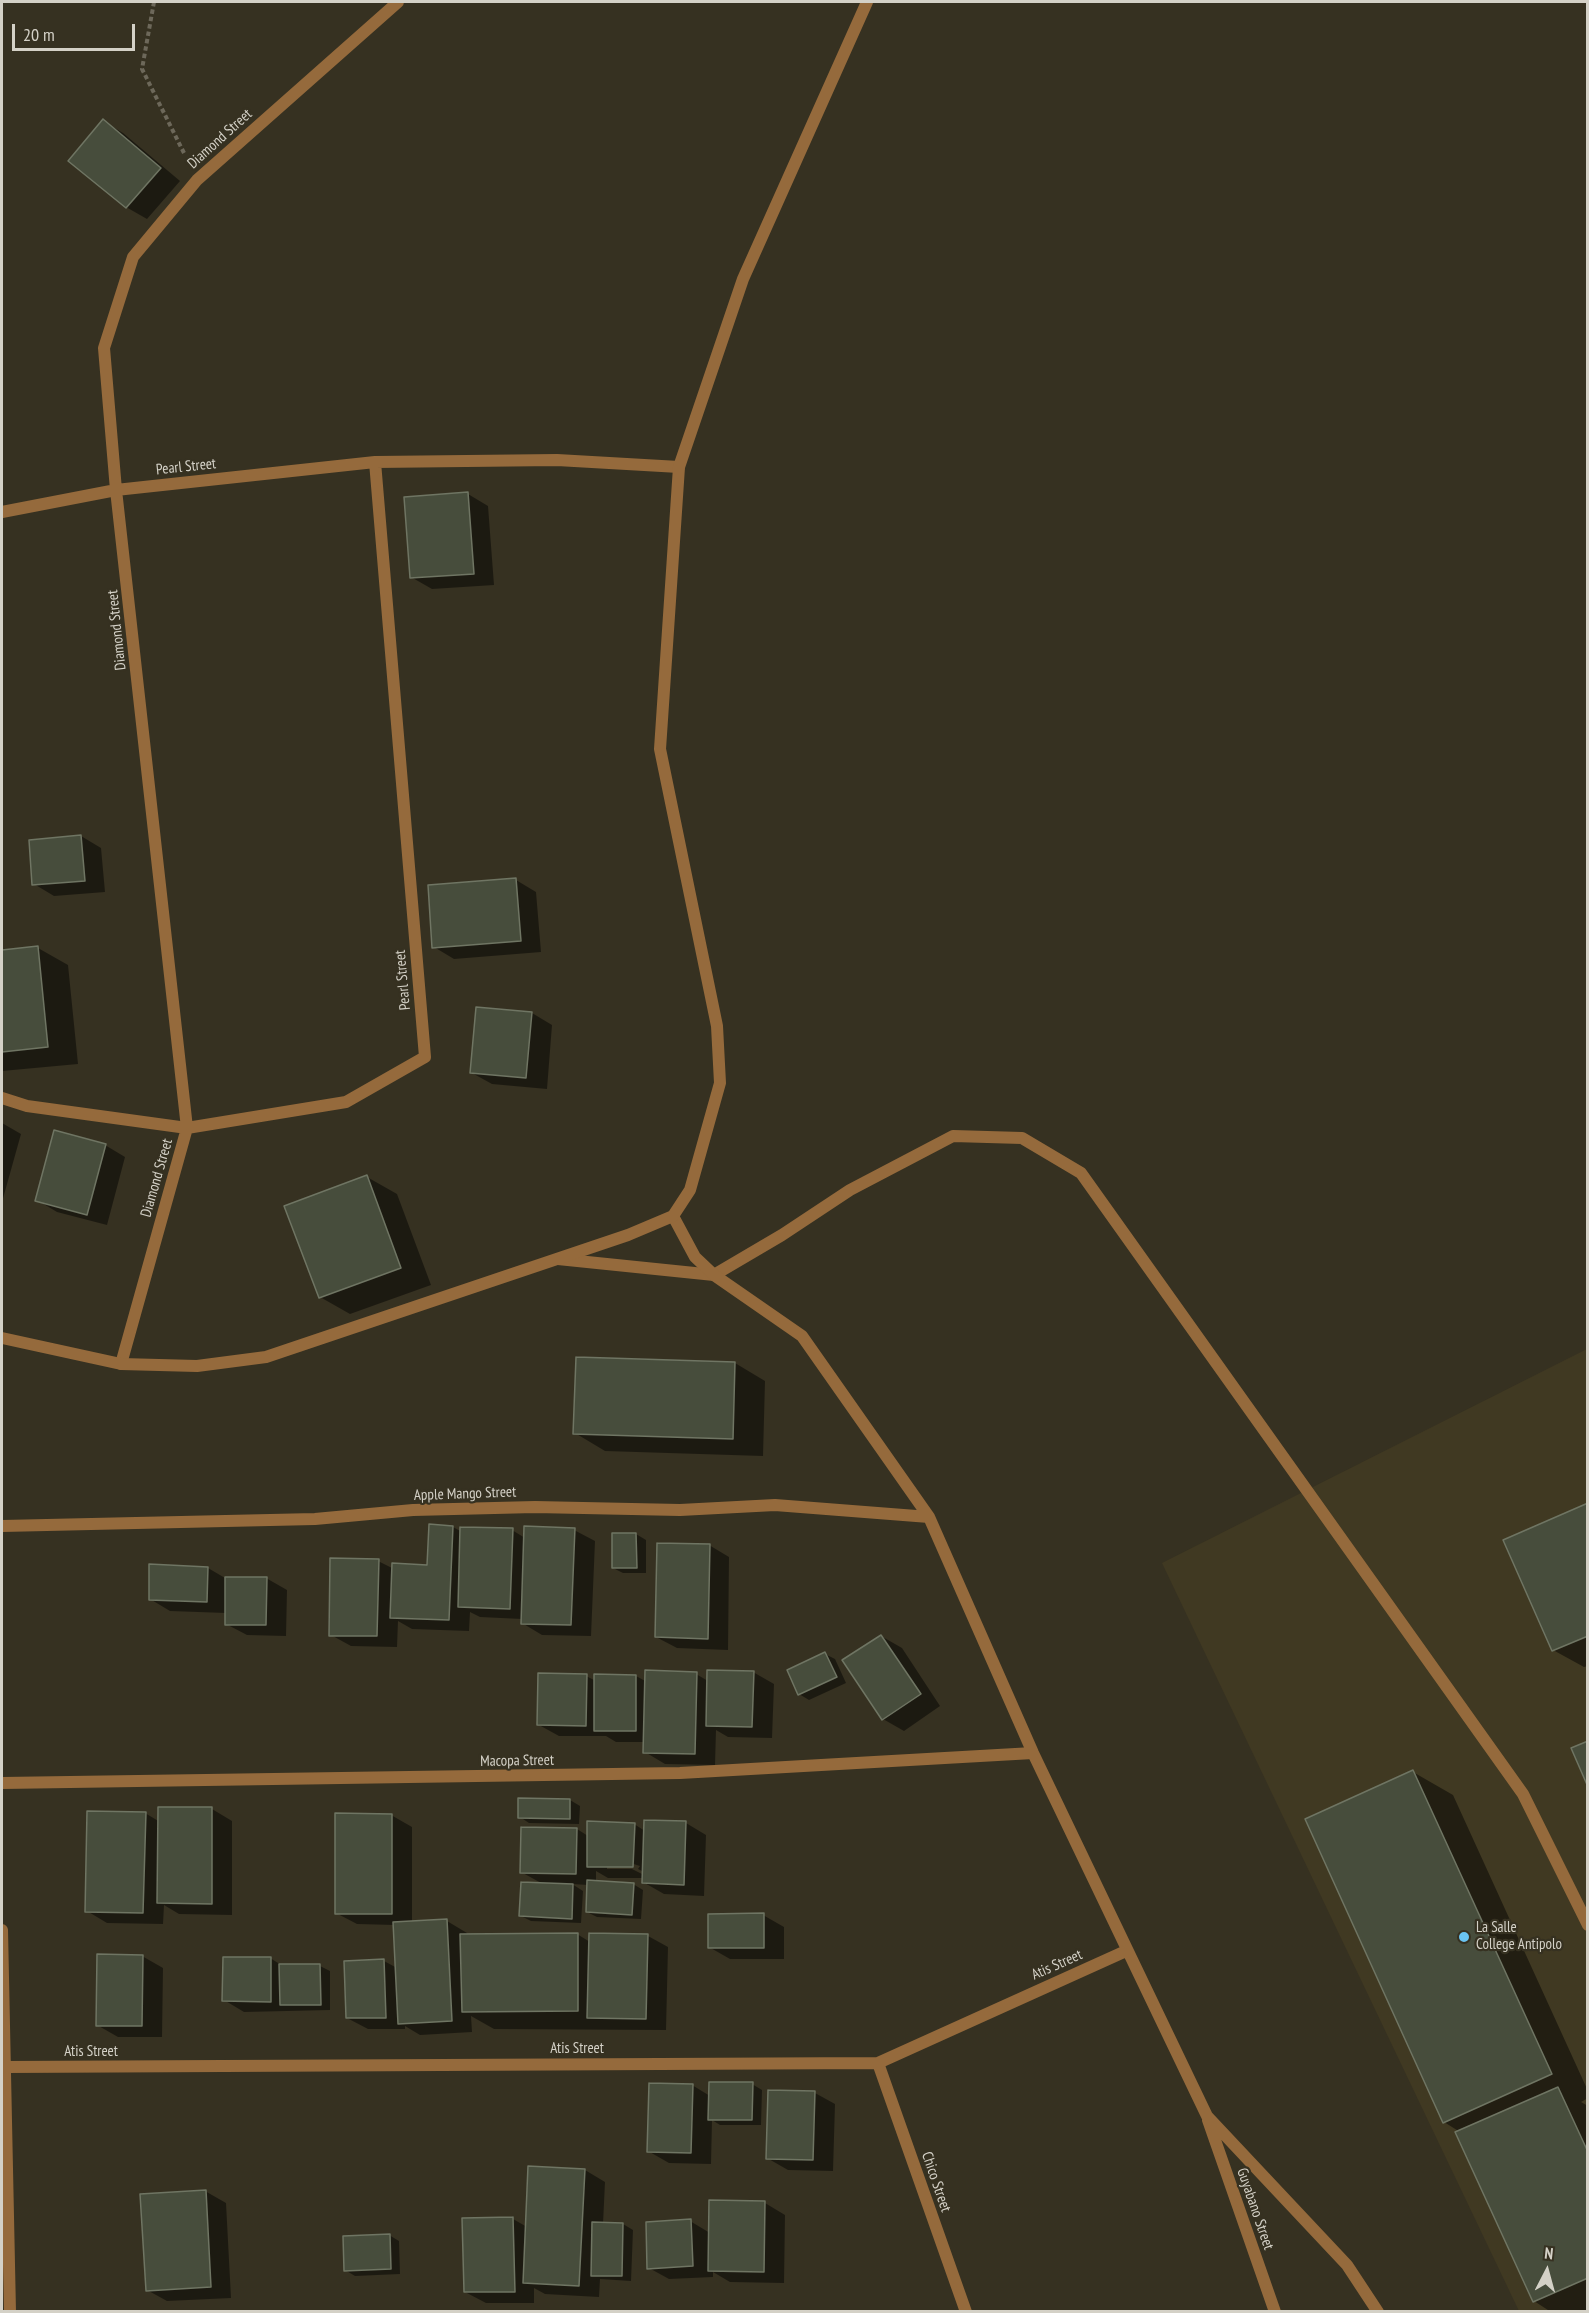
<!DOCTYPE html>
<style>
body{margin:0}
#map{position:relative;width:1589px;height:2313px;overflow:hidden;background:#363121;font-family:"PT Sans Narrow",sans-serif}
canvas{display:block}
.frame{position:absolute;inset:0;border:3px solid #d4d1c7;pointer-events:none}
.north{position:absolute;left:1517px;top:2241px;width:60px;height:60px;-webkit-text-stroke:4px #363121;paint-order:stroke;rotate:6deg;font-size:16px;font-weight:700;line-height:24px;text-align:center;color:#d4d1c7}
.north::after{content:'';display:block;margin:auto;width:21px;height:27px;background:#d4d1c7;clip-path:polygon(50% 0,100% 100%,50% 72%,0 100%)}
.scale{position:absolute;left:12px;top:24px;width:123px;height:27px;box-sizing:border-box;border:3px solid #d4d1c7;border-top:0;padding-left:8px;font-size:18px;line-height:21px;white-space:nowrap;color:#d4d1c7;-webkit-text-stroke:4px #363121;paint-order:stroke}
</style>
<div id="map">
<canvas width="1589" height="2313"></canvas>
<div class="frame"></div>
<div class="north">N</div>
<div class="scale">20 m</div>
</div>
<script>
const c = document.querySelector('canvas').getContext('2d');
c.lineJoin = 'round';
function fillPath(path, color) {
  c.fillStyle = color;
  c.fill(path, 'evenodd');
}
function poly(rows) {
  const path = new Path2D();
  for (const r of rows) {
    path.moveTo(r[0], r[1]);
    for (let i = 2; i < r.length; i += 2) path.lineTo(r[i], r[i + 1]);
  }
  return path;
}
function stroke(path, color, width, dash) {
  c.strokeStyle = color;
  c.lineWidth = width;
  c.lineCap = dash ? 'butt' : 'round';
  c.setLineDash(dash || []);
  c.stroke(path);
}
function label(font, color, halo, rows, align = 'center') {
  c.font = font + ' "PT Sans Narrow",sans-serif';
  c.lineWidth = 4.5;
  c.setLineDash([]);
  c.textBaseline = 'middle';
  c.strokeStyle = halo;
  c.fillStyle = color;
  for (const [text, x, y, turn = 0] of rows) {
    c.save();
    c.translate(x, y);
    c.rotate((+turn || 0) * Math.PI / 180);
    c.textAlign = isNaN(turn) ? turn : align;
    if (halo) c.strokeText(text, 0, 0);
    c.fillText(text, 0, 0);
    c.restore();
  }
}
const built = poly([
 [1587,1349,1587,2311,1519,2311,1162,1563]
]);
const shadow = poly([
 [103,121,123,133,180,181,147,219,126,207],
 [468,494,488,506,494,585,432,589,411,577],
 [81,836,101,848,105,892,54,896,34,884],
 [516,880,536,892,541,952,454,959,434,947],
 [38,948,68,965,78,1064,2,1071,2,951],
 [532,1013,552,1025,547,1089,492,1084,472,1073],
 [2,1123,21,1134,2,1202],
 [105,1145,125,1157,107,1225,57,1212,37,1200],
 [367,1177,397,1194,431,1285,350,1314,320,1297],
 [735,1363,765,1381,763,1456,605,1451,575,1433],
 [1588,1505,1588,1666,1584,1667,1553,1650],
 [453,1527,462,1532,512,1530,525,1538,574,1530,595,1541,591,1636,542,1635,522,1623,522,1619,480,1617,470,1612,469,1631,412,1629,398,1621,397,1647,351,1646,331,1635,378,1561,394,1569,429,1566],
 [613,1534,636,1534,646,1540,646,1573,623,1573,613,1568],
 [709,1545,729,1557,728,1650,677,1648,656,1637],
 [208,1568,225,1578,266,1578,287,1590,286,1636,247,1635,226,1624,226,1613,170,1611,150,1599],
 [881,1636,902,1648,940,1706,904,1731,883,1719,844,1660],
 [825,1654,835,1659,846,1683,809,1700,799,1694],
 [753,1672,774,1684,772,1738,728,1737,716,1730,715,1765,665,1764,645,1752,645,1742,616,1742,606,1736,559,1736,539,1725,586,1676,596,1681,636,1676,647,1682,696,1674,708,1681],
 [1413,1772,1453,1795,1588,2091,1588,2098,1581,2102,1588,2106,1588,2309,1581,2312,1551,2312,1534,2301,1460,2132,1444,2122],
 [570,1800,580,1806,579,1824,529,1823,520,1817],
 [212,1809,232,1821,232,1915,179,1914,164,1905,163,1924,107,1923,87,1911,145,1813,160,1822],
 [391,1815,412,1827,412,1922,447,1921,467,1933,468,1936,577,1934,590,1942,591,1934,648,1936,668,1947,666,2030,494,2029,471,2016,472,2032,420,2035,405,2026,405,2029,368,2029,347,2018,384,1961,397,1968,395,1925,357,1924,336,1913],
 [686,1823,706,1835,704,1896,664,1894,643,1882,643,1878,608,1878,596,1871,596,1882,633,1884,643,1890,641,1919,597,1917,587,1912,588,1885,572,1884,583,1891,581,1923,531,1921,521,1916,543,1884,521,1872,577,1829,588,1836,634,1824,645,1831],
 [627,1862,640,1866,638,1869,644,1872,644,1875,632,1869,607,1869,607,1866],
 [763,1915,784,1927,784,1959,730,1959,709,1947],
 [142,1956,163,1968,162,2037,118,2037,97,2025],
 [270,1958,283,1966,320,1966,330,1971,330,2010,244,2012,224,2000],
 [752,2084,762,2090,761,2125,720,2125,712,2120,711,2164,669,2163,648,2151,692,2085,710,2096],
 [815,2093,835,2104,833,2171,788,2170,767,2158],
 [585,2170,605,2182,603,2224,623,2224,633,2230,631,2281,600,2279,599,2297,545,2294,534,2288,534,2303,486,2303,465,2292,513,2219,527,2227],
 [205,2191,226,2203,231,2298,167,2301,147,2290],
 [711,2202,765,2203,785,2215,784,2283,730,2282,713,2272,713,2277,669,2279,649,2268,690,2221,710,2233],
 [389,2235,399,2241,400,2274,355,2276,345,2270]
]);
const building = poly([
 [103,119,161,168,126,208,68,161,103,119],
 [468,492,474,574,410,578,404,497,468,492],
 [81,835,85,881,32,885,29,840,81,835],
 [516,878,521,941,432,948,428,885,516,878],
 [38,946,48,1047,2,1052,2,950,38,946],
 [476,1007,532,1012,526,1078,470,1073,476,1007],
 [54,1130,106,1144,87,1215,35,1201,54,1130],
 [367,1175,401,1268,319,1298,284,1206,367,1175],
 [576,1357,735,1362,733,1439,573,1434,576,1357],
 [1588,1503,1588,1636,1552,1651,1503,1540,1588,1503],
 [429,1524,453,1526,449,1620,390,1618,392,1563,427,1565,429,1524],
 [524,1526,575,1528,571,1625,521,1624,524,1526],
 [460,1527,513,1528,510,1609,458,1607,460,1527],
 [612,1533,636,1533,637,1568,612,1568,612,1533],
 [657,1543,710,1544,708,1639,655,1637,657,1543],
 [330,1558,379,1559,377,1636,329,1636,330,1558],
 [149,1564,208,1567,207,1602,149,1600,149,1564],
 [225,1577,267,1577,266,1625,225,1625,225,1577],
 [881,1635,921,1694,882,1720,842,1660,881,1635],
 [825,1652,837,1677,798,1695,787,1670,825,1652],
 [645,1670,697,1672,695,1754,643,1753,645,1670],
 [707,1670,754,1671,752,1727,706,1726,707,1670],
 [538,1673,587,1674,586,1726,537,1725,538,1673],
 [594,1674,636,1675,636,1731,594,1731,594,1674],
 [1588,1741,1588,1787,1571,1748,1588,1741],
 [1413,1770,1552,2074,1443,2123,1305,1819,1413,1770],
 [518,1798,570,1799,570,1819,518,1818,518,1798],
 [158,1807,212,1807,212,1904,157,1903,158,1807],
 [87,1811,146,1812,143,1913,85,1912,87,1811],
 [335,1813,392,1814,392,1914,335,1914,335,1813],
 [644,1820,686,1821,684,1885,642,1883,644,1820],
 [587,1821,635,1823,633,1867,587,1867,587,1821],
 [521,1827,577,1828,576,1874,520,1873,521,1827],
 [587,1880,634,1883,632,1915,586,1912,587,1880],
 [521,1882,573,1884,572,1919,519,1916,521,1882],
 [764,1913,764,1948,708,1948,708,1914,764,1913],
 [447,1919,452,2021,398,2024,393,1922,447,1919],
 [578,1933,578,2011,462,2012,460,1934,578,1933],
 [589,1933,648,1934,646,2019,587,2018,589,1933],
 [97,1954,143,1955,142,2026,96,2026,97,1954],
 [223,1957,271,1957,271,2002,222,2001,223,1957],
 [384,1959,386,2018,346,2018,344,1961,384,1959],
 [279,1964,320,1964,321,2005,280,2005,279,1964],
 [709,2082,753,2082,752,2120,708,2120,709,2082],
 [649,2083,693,2084,691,2153,647,2152,649,2083],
 [1558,2087,1588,2152,1588,2278,1533,2302,1455,2132,1558,2087],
 [768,2090,815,2091,813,2160,766,2159,768,2090],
 [528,2166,585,2169,579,2286,523,2283,528,2166],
 [206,2190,211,2287,146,2291,140,2194,206,2190],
 [709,2200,765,2201,764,2272,708,2271,709,2200],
 [513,2217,515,2292,464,2292,462,2218,513,2217],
 [691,2219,693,2266,647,2269,646,2222,691,2219],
 [592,2222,623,2223,622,2276,591,2276,592,2222],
 [390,2234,391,2269,344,2271,343,2236,390,2234]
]);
const path = poly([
 [154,2,142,69,185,155]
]);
const service = poly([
 [558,1259,714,1275,782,1235,850,1190,953,1136,1022,1138,1081,1173,1523,1794,1588,1925]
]);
const minor = poly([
 [2,512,116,490,375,462,557,460,679,467],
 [2,1098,27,1106,187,1128,346,1102,425,1057,375,462],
 [673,1216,695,1257,714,1275,802,1336,929,1517,1033,1753,1207,2116,1347,2265,1378,2312],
 [121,1364,187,1128,116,490,104,348,133,257,197,180,398,2],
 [2,1526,315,1519,413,1510,535,1507,680,1510,775,1505,929,1517],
 [2,1783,680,1773,1033,1753],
 [2,1930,10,2312],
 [878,2063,966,2312],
 [5,2067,878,2063,1126,1951],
 [1208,2120,1275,2312]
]);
const tertiary = poly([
 [2,1338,121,1364,197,1366,266,1357,628,1235,673,1216,690,1190,720,1083,717,1026,660,749,679,467,743,279,867,2]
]);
const markers = [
 [1464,1937,6,"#6ac3f1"]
];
const streetNames = [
 ["Diamond Street",220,139,-42],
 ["Pearl Street",186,467,-6],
 ["Diamond Street",117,630,-96],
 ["Pearl Street",403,980,-95],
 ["Diamond Street",157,1178,-74],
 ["Apple Mango Street",465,1494,-2],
 ["Macopa Street",517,1761,-1],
 ["Atis Street",1057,1965,-24],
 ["Atis Street",577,2049],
 ["Atis Street",91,2052],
 ["Chico Street",936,2182,71],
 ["Guyabano Street",1255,2209,71]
];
const poiNames = [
 ["La Salle",1476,1928],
 ["College Antipolo",1476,1945]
];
fillPath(built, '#403922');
fillPath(shadow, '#0007');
fillPath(building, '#474d3c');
stroke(building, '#6f7563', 1.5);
stroke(path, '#6d685a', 4, [4.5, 3]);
stroke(service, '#956a3c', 12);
stroke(minor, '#956a3c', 12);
stroke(tertiary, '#956a3c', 12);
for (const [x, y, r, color] of markers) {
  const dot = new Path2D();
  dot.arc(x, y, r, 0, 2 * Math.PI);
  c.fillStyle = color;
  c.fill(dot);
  stroke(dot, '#363121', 2);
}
label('15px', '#d4d1c7', '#363121', streetNames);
label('15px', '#d4d1c7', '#363121', poiNames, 'left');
</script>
